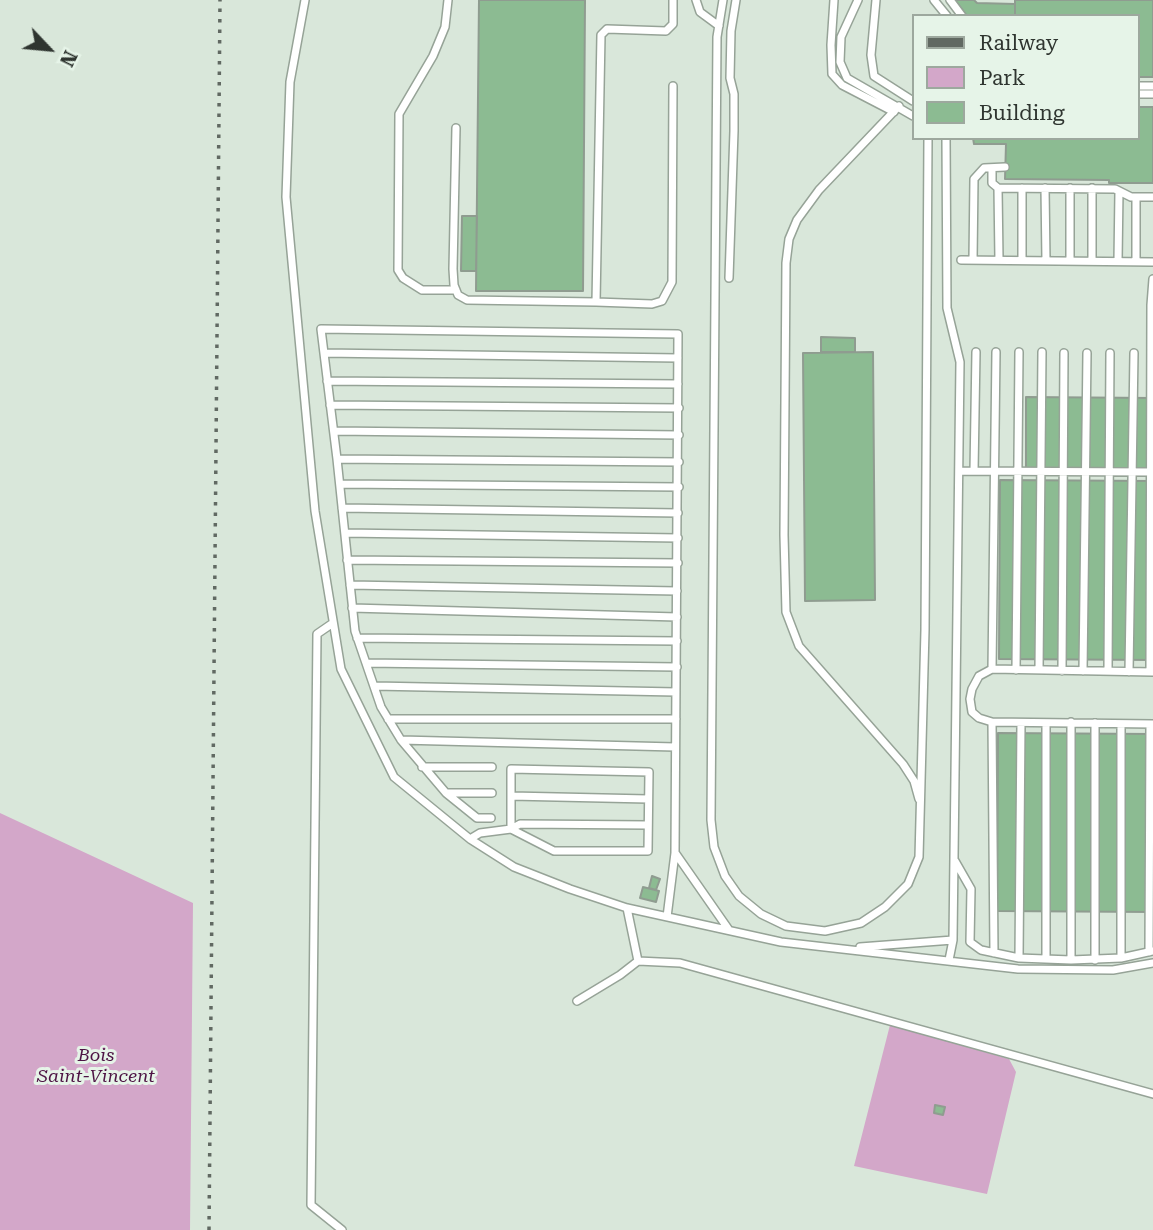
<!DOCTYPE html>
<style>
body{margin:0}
#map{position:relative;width:1153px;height:1230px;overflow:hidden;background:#d9e7da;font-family:"Roboto Serif",serif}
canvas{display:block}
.legend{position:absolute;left:912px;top:14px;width:228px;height:126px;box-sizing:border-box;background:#e6f4e8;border:2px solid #9da89e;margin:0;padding:9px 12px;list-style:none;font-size:21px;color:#2f3530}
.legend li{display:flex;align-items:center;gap:14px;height:35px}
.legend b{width:35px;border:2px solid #9da89e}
.north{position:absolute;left:14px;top:14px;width:70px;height:70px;-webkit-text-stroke:5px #e6f4e8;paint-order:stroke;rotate:116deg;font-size:19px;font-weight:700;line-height:28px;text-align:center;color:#2f3530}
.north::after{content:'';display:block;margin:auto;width:24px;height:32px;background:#2f3530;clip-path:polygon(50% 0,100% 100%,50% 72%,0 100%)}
</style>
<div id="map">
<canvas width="1153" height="1230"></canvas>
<ul class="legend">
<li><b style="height:9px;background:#616962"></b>Railway</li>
<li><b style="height:19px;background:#d3a7c9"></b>Park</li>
<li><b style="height:19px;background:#8cbb92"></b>Building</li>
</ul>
<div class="north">N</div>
</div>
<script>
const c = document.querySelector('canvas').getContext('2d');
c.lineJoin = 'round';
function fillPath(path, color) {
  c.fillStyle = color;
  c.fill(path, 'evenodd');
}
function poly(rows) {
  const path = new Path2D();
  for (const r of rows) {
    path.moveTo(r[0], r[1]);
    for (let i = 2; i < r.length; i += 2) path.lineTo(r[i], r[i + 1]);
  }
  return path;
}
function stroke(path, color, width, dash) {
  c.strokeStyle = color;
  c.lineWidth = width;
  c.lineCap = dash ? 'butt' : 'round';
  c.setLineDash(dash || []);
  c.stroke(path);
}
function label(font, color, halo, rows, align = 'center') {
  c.font = font + ' "Roboto Serif",serif';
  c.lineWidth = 6;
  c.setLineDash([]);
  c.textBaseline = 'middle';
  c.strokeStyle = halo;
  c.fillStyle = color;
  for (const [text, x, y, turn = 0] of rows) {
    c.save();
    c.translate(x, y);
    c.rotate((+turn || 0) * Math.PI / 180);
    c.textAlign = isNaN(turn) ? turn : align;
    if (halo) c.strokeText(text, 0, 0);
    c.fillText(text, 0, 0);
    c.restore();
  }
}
const green = poly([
 [0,813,193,903,190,1230,0,1230],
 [890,1025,1009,1059,1016,1072,987,1194,854,1166]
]);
const building = poly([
 [479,0,585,0,583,291,476,291,479,0],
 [955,0,974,0,977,3,1015,4,1015,16,967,16,955,0],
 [1015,0,1153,0,1153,77,1137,77,1137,16,1015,16,1015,0],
 [1137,107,1153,107,1153,183,1109,183,1109,180,1005,179,1006,144,974,144,973,138,1137,138,1137,107],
 [462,216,477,216,476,271,461,271,462,216],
 [821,337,855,338,855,352,821,352,821,337],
 [873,352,875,600,805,601,803,353,873,352],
 [1026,397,1153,398,1153,469,1026,468,1026,397],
 [1000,480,1153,481,1153,660,999,659,1000,480],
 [998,733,1153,734,1153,912,997,911,998,733],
 [652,876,660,879,656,890,649,888,652,876],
 [643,887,659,891,656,902,640,898,643,887],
 [935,1105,945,1107,943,1115,934,1113,935,1105]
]);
const lane = poly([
 [305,0,290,82,286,197,315,511,341,669,394,777,470,839,514,867,570,889,627,908,781,942,1018,969,1113,970,1153,963],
 [448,0,445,27,433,56,399,114,398,270,403,278,422,290,456,290],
 [696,0,700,12,719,26],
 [723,0,717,37,711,820,714,847,725,876,739,896,761,914,786,926,825,931,861,923,885,907,908,884,919,857,925,630,928,138],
 [834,0,831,45,832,74,842,85,894,112],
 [858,0,841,37,840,62,847,78,913,116],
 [876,0,871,55,874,76,913,101],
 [934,0,947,16],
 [950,0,962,16],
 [1137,86,1153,86],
 [1137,94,1153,94],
 [899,106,819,190,797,220,789,239,786,263,784,535,786,612,799,646,903,764,914,781,919,799],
 [456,128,453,269,454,285,458,295,467,300,596,302,601,35,607,29,666,31,673,24,673,0],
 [946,138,947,308,960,362,953,940,949,960],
 [992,168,992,183,998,188,1115,189,1131,197,1153,197],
 [998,188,999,260],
 [1045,188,1046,261],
 [1092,188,1092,261],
 [961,260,1153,262],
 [973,260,974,179,984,168,1005,167],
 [1022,260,1022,188],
 [1070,261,1070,188],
 [1118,261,1119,191],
 [1136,262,1136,197],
 [729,278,734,131,734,94,730,78,731,31,736,0],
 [596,302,652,304,662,301,672,282,673,86],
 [324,353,678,358],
 [327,381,678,384],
 [330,405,679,408],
 [334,431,679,435],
 [337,459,679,462],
 [959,471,1153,472],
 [974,471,976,352],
 [340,484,679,487],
 [342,508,678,513],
 [345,533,678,538],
 [347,560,678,563],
 [350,585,677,591],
 [352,608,677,617],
 [333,623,317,634,311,1205,342,1230],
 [357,638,677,641],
 [366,663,677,667],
 [992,669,996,352],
 [1016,670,1019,352],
 [1039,670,1042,352],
 [1062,671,1064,353],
 [1083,671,1087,353],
 [1108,671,1110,353],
 [1129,672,1134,353],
 [1150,672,1151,305,1153,279],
 [1153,672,992,669,979,676,972,689,970,699,972,712,979,718,992,722,1153,724],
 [374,686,676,692],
 [388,719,676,719],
 [992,722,994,953],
 [401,740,446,793,477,818,491,818],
 [422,767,492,767],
 [511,769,649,772,648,851,554,851,511,829,511,769],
 [447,793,492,793],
 [511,796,648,799],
 [470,839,480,833,511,829,520,824,648,825],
 [676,854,729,930],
 [955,861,971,889,970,942,981,950,1019,958,1071,960,1121,958,1153,951],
 [627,908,638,961,680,963,1153,1094],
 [667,917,675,853,678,334,321,329,337,459,355,631,381,707,401,740,675,747],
 [860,947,953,940],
 [1149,952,1150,724],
 [1019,958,1021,723],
 [1121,958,1121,724],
 [1046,959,1046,723],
 [1071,960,1071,722],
 [1095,960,1095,723],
 [577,1001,620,975,638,961]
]);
const rail = poly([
 [209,1230,220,0]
]);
const parkNames = [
 ["Bois",96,1056],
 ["Saint-Vincent",96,1077]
];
fillPath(green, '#d3a7c9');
fillPath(building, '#8cbb92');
stroke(building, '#8f9c90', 2);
stroke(lane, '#96a397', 10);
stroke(lane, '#fff', 7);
stroke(rail, '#616962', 3.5, [3.5, 7]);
label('italic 18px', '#4d1344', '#e6f4e8', parkNames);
</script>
